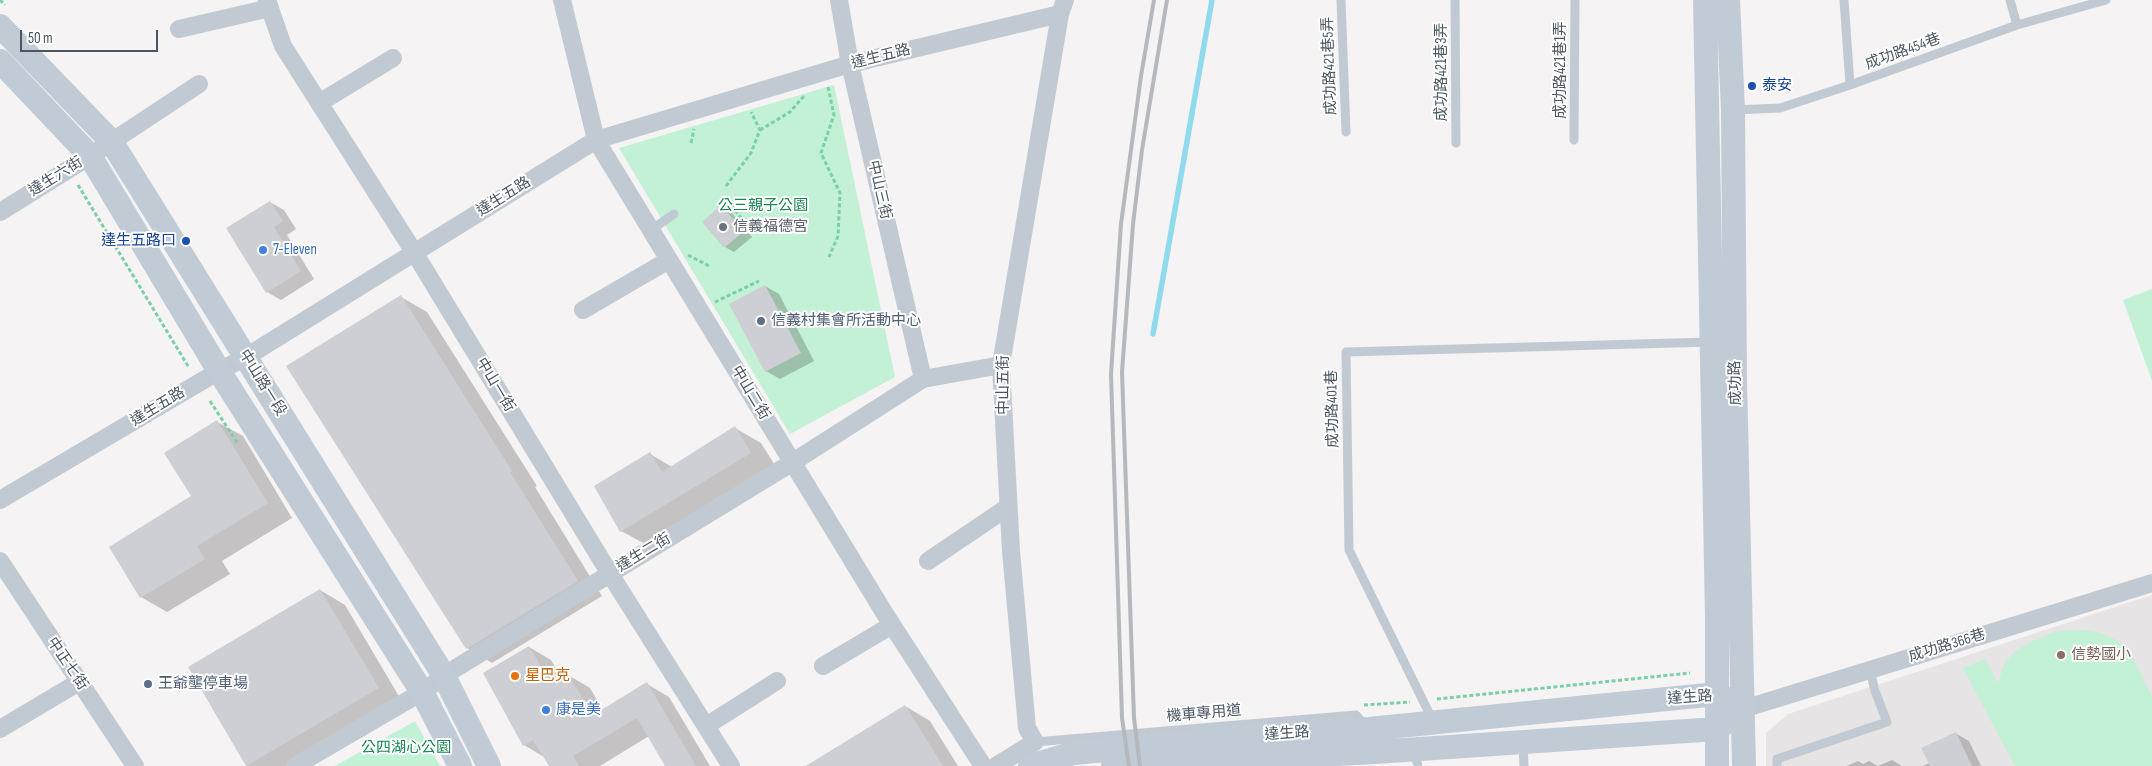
<!DOCTYPE html>
<meta charset="utf-8">
<style>
body{margin:0}
#map{position:relative;width:2152px;height:766px;overflow:hidden;background:#f5f3f3;font-family:"Sofia Sans Condensed",sans-serif}
canvas{display:block}
.scale{position:absolute;left:20px;top:30px;width:138px;height:22px;box-sizing:border-box;border:2px solid #4a5661;border-top:0;padding-left:6px;font-size:15px;line-height:18px;white-space:nowrap;color:#4a5661;-webkit-text-stroke:4px #fff;paint-order:stroke}
</style>
<div id="map">
<canvas width="2152" height="766"></canvas>
<div class="scale">50 m</div>
</div>
<script>
const g = document.querySelector('canvas').getContext('2d');
g.lineJoin = 'round';
function fill(path, color) { g.fillStyle = color; g.fill(path, 'evenodd'); }
function trace(path, color, width, dash) { g.strokeStyle = color; g.lineWidth = width; g.lineCap = dash ? 'butt' : 'round'; g.setLineDash(dash || []); g.stroke(path); }
function label(font, color, halo, rows, align = 'center') {
  g.font = font + ' "Sofia Sans Condensed","Noto Sans TC",sans-serif'; g.lineWidth = 4; g.setLineDash([]); g.textBaseline = 'middle'; g.strokeStyle = halo; g.fillStyle = color; for (const [text, x, y, turn = 0] of rows) {
    g.save(); g.translate(x, y); g.rotate((+turn || 0) * Math.PI / 180); g.textAlign = isNaN(turn) ? turn : align; if (halo) g.strokeText(text, 0, 0); g.fillText(text, 0, 0); g.restore();
  }
}
fill(new Path2D(`
 M2152,595V766H1766V733L1788,714Z`), '#e6e4e5');
fill(new Path2D(`
 M834,85L895,377L790,434L619,148Z
 M2152,289V381L2123,300Z
 M2087,630L2101,633L2116,640L2129,650L2152,697V766H2015L1963,668L1985,659L1998,683L2004,664L2013,653L2030,642L2057,631Z
 M415,721L440,766H335Z`), '#c3f1d5');
fill(new Path2D(`
 M270,202L284,210L296,229L287,235L314,279L281,300L267,292Z
 M722,207L731,212L752,237L734,252L725,247L703,222Z
 M765,286L779,294L814,361L780,379L766,371Z
 M401,297L427,312L537,486L535,487L602,596L492,663L467,648L288,366Z
 M217,422L243,436L292,518L222,561L230,574L167,612L141,597L110,547L192,496Z
 M735,428L761,443L776,467L647,545L621,531L650,454L672,467Z
 M320,590L345,605L403,703L298,766H247L190,668Z
 M529,647L551,660L562,679L568,675L590,688L603,710L647,684L669,697L710,766H663L666,765L649,736L600,766H550L544,757L524,745Z
 M905,706L930,721L958,766H806Z
 M1955,733L1969,741L1981,766H1922L1930,763Z
 M1892,760L1902,766H1847L1858,761L1863,764L1869,761L1878,766Z`), '#0003');
trace(new Path2D(`
 M1153,334L1212,0`), '#90daee', 5.5);
fill(new Path2D(`
 M270,201L283,221L274,227L301,271L266,293L226,228Z
 M721,205L744,231L724,248L702,222Z
 M765,285L801,353L765,372L729,304Z
 M401,295L512,471L510,472L578,581L466,649L286,366Z
 M217,420L268,503L197,546L205,559L140,598L109,547L191,496L164,453Z
 M735,426L751,453L620,532L594,486L650,452L662,472Z
 M320,589L379,688L246,766L188,667Z
 M529,646L551,684L568,674L593,715L647,682L696,766H665L637,718L573,756L579,766H549L533,740L523,746L483,673Z
 M905,705L943,766H806Z
 M1956,732L1972,766H1930L1921,748Z`), '#cdcfd5');
trace(new Path2D(`
 M0,0L5,5
 M828,87L834,115L821,153L840,193L838,236L829,257
 M760,130L790,112L804,96
 M691,143L694,129
 M78,185L188,366
 M726,186L751,153L760,130L751,112
 M727,200L752,232
 M688,255L711,267
 M715,302L759,281
 M210,401L238,444
 M1437,699L1690,673
 M1364,705L1410,702`), '#7ad0a6', 3, [4, 2.5]);
trace(new Path2D(`
 M1341,0L1346,132
 M1455,0L1456,143
 M1844,0L1850,85
 M2010,0L2017,25
 M1734,110L1780,108L1850,85L2017,25L2106,0
 M1574,140L1575,0
 M651,230L674,214
 M1433,721L1349,550L1346,352L1711,342
 M1035,742L1356,715L1367,727
 M1523,743L1524,766
 M1414,750L1418,766
 M1777,766V759L1887,722L1875,691L1870,670`), '#c1cad2', 9);
trace(new Path2D(`
 M267,0L283,46L414,252L610,574L731,766
 M562,0L596,140L885,614L983,766
 M839,0L850,64L923,379
 M179,29L270,8
 M319,103L393,58
 M0,212L90,156L199,84
 M583,310L669,260
 M0,500L219,371L246,357L596,140L850,64L1060,14
 M0,561L135,766
 M928,561L1008,507
 M823,666L892,625
 M1743,709L2152,583
 M706,726L777,681
 M0,729L79,682
 M295,766L422,692L456,668L793,462L923,379L1001,365
 M996,766L1035,742L1027,728L1011,551L1001,365L1060,14L1065,0`), '#c1cad2', 18);
trace(new Path2D(`
 M1705,0L1717,616V766
 M1728,0L1733,110L1735,380L1744,766
 M0,26L111,141L444,676L489,766
 M0,61L90,156L219,371L422,692L460,766
 M1030,766L1074,753L1263,735L1369,729L1717,694L1743,709L1717,729L1375,752L1113,766`), '#c1cbd6', 24);
trace(new Path2D(`
 M1129,766L1122,718L1111,374L1121,224L1141,76L1154,0
 M1140,766L1134,718L1122,372L1133,224L1142,150L1167,0`), '#b5b8bd', 4);
for (const [x, y, r, color] of [
 [1752,86,5,"#1a4fb4"],
 [723,227,5,"#6b7280"],
 [186,241,5,"#1a4fb4"],
 [263,250,5,"#3f7fe0"],
 [761,321,5,"#5c6f8a"],
 [2061,655,5,"#8d6e63"],
 [515,676,5,"#e8710a"],
 [148,684,5,"#5c6f8a"],
 [546,710,5,"#3f7fe0"]
]) { const dot = new Path2D(); dot.arc(x, y, r, 0, 2 * Math.PI); g.fillStyle = color; g.fill(dot); trace(dot, '#fff', 2); }
label('15px', '#4a5661', '#fff', [
 ["成功路454巷",1903,52,-20],
 ["達生五路",881,57,-14],
 ["成功路421巷5弄",1330,66,-92],
 ["成功路421巷1弄",1561,70,-90],
 ["成功路421巷3弄",1442,72,-90],
 ["達生六街",56,177,-32],
 ["中山三街",879,190,77],
 ["達生五路",504,197,-32],
 ["中山路一段",262,383,58],
 ["成功路",1736,383,-91],
 ["中山一街",495,385,59],
 ["中山五街",1004,385,-90],
 ["中山二街",750,393,59],
 ["達生五路",158,407,-31],
 ["成功路401巷",1333,409,-91],
 ["達生二街",644,553,-31],
 ["成功路366巷",1947,646,-17],
 ["中正七街",67,664,56],
 ["達生路",1690,698,-4],
 ["機車專用道",1204,714,-5],
 ["達生路",1287,734,-4]
]);
label('15px', '#164399', '#fff', [
 ["泰安",1762,86],
 ["達生五路口",176,241,"right"]
], 'left');
label('15px', '#17864f', '#fff', [
 ["公三親子公園",763,206],
 ["公四湖心公園",406,748]
]);
label('15px', '#5b616d', '#fff', [
 ["信義福德宮",733,227]
], 'left');
label('15px', '#366cbe', '#fff', [
 ["7-Eleven",273,250],
 ["康是美",556,710]
], 'left');
label('15px', '#4e5e75', '#fff', [
 ["信義村集會所活動中心",771,321],
 ["王爺壟停車場",158,684]
], 'left');
label('15px', '#785e54', '#fff', [
 ["信勢國小",2071,655]
], 'left');
label('15px', '#c56008', '#fff', [
 ["星巴克",525,676]
], 'left');
</script>
